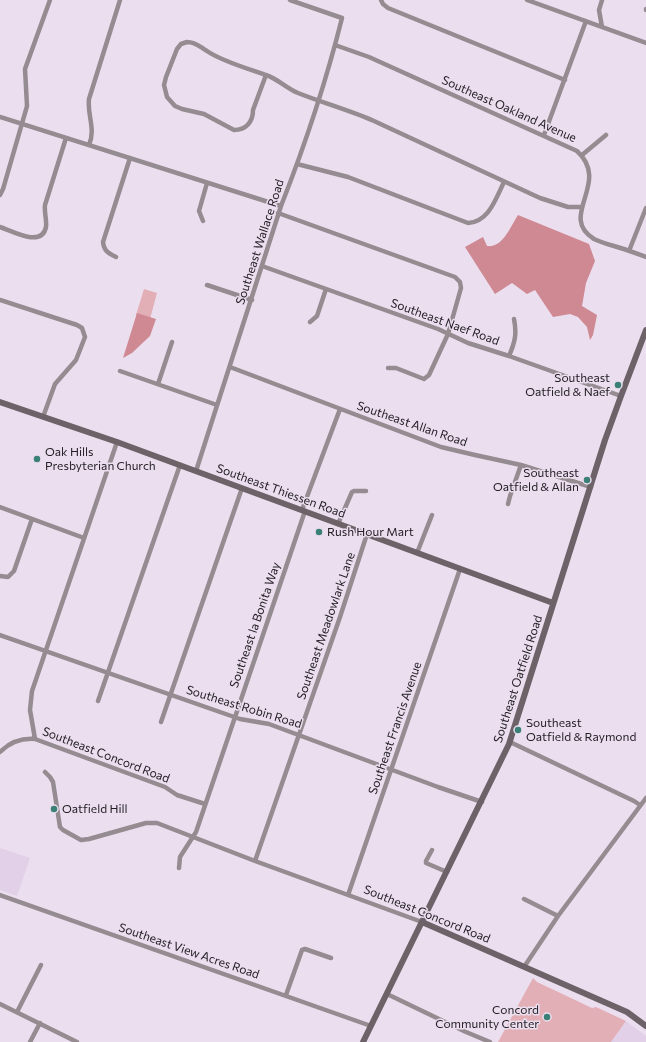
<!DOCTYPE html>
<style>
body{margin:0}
canvas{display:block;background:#ebdeef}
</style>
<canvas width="646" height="1042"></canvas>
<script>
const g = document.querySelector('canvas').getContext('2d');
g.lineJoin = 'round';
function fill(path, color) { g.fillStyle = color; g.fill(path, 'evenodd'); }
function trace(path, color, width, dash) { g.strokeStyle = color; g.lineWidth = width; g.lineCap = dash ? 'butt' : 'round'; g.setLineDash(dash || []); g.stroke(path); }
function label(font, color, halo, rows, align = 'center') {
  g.font = font + ' Commissioner,sans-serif'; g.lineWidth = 3; g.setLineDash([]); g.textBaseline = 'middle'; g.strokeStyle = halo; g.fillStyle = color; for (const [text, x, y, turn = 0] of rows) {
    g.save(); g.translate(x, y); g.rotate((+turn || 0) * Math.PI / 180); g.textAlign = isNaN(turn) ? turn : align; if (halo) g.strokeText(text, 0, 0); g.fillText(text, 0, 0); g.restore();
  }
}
fill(new Path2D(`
 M0,848L30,858L17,896L0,890Z
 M626,1021L646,1036V1042H611Z`), '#e1d0e7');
fill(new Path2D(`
 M144,289L157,293L150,319L136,315Z
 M533,978L537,982L592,1008L596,1007L626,1021L611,1042H498Z`), '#e3afb6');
fill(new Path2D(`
 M518,215L589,244L595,261L586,283L582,306L597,315L593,335L590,340L587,327L578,317L570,314L553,317L535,290L527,294L512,283L495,294L465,247L483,237L487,246C503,248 510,227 518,215Z
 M137,313L156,319L150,336L132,353L123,358Z`), '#ce8993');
trace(new Path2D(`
 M381,0L383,4L388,8L565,80
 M527,0L646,43
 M646,9V10
 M602,27L599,10L602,0
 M187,42C196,42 200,47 207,51C221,61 249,69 266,75L253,110C253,122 246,130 234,130L204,114L182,109L175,106L167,97L164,85L166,77L177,49L181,44Z
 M335,45L369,57L577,151C612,183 557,216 594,239C600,242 607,244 614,246C625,249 635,253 646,257
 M266,75C278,79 286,88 298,93C323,103 349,110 374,121L540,198L568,207H581
 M0,117L281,206
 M544,135L586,21
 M89,145C96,129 87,115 89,99L120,0
 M582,155L606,135
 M297,164L348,177L468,223C489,222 496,198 504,182
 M0,195L3,189L27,106L25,69L50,0
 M278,213L455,277L460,282L461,288L448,334L429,375L424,379L396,368H388
 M203,221L199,211L207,183
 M0,227C12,231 42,248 46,227C47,221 44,212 45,205L66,138
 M629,251L646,208
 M116,257C108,253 104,251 103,242L130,158
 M262,266L438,329L468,343L509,356L621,396
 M207,285L252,300
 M0,300L77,325L82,328L85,337L76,360L55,384L43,417
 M310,322L317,316L326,289
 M509,356C515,342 517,334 514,319
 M230,367L441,447L475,455L521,465L591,487
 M120,371L217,405
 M158,384L172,342
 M196,471L281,206C305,145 326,82 342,18L290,0
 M508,504L510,496L521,465
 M0,507L84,538
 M302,510L340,409
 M338,524L352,492L354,491H366
 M417,553L432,515
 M0,576L8,577L14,571L32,519
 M0,635L240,719L269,724L438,787L482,802
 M98,701L180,465
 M161,722L242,488
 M35,739L30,710L32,691L117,442
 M510,742L634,801L640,805
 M0,752C10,742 21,738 35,739L165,787L177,795L205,804
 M45,772L50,777L53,782L60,827L63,830L81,840L89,839L146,823H157L255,861L422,922
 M432,850L426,861V863L447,872
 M255,861L340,617L367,534
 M179,868L180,857L196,832L305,511
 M0,895L371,1026
 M348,895L460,569
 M524,899L558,916
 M524,967L558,916L646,798
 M387,994L466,1032L490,1042
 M286,995L302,950L305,949L331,958
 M0,1004L77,1042
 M17,1012L41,965
 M30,1042L40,1023`), '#948c90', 4.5);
trace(new Path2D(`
 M0,402L117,442L553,603
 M422,922L627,1012L646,1026
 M363,1042L509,744L605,440L621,396L646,330`), '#6e6269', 6);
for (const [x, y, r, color] of [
 [618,385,4,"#3a8077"],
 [37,459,4,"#3a8077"],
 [587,480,4,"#3a8077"],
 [319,532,4,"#3a8077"],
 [518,730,4,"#3a8077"],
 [54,809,4,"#3a8077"],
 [547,1017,4,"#3a8077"]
]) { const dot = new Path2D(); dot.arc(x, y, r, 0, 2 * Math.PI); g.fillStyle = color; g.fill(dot); trace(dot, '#ebdeef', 1.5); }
label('12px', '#242026', '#ebdeef', [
 ["Southeast Oakland Avenue",509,109,24],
 ["Southeast Wallace Road",260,242,-72],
 ["Southeast Naef Road",445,322,20],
 ["Southeast Allan Road",412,424,19],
 ["Southeast Thiessen Road",281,491,20],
 ["Southeast la Bonita Way",255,625,-71],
 ["Southeast Meadowlark Lane",326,626,-71],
 ["Southeast Oatfield Road",518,679,-72],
 ["Southeast Robin Road",244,707,17],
 ["Southeast Francis Avenue",395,728,-71],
 ["Southeast Concord Road",106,755,21],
 ["Southeast Concord Road",427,914,22],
 ["Southeast View Acres Road",189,951,19]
]);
label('12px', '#242026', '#ebdeef', [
 ["Southeast",610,378,"right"],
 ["Oatfield & Naef",610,392,"right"],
 ["Oak Hills",45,452],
 ["Presbyterian Church",45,466],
 ["Southeast",579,473,"right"],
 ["Oatfield & Allan",579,487,"right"],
 ["Rush Hour Mart",327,532],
 ["Southeast",526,723],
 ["Oatfield & Raymond",526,737],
 ["Oatfield Hill",62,809],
 ["Concord",539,1010,"right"],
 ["Community Center",539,1024,"right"]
], 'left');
</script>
